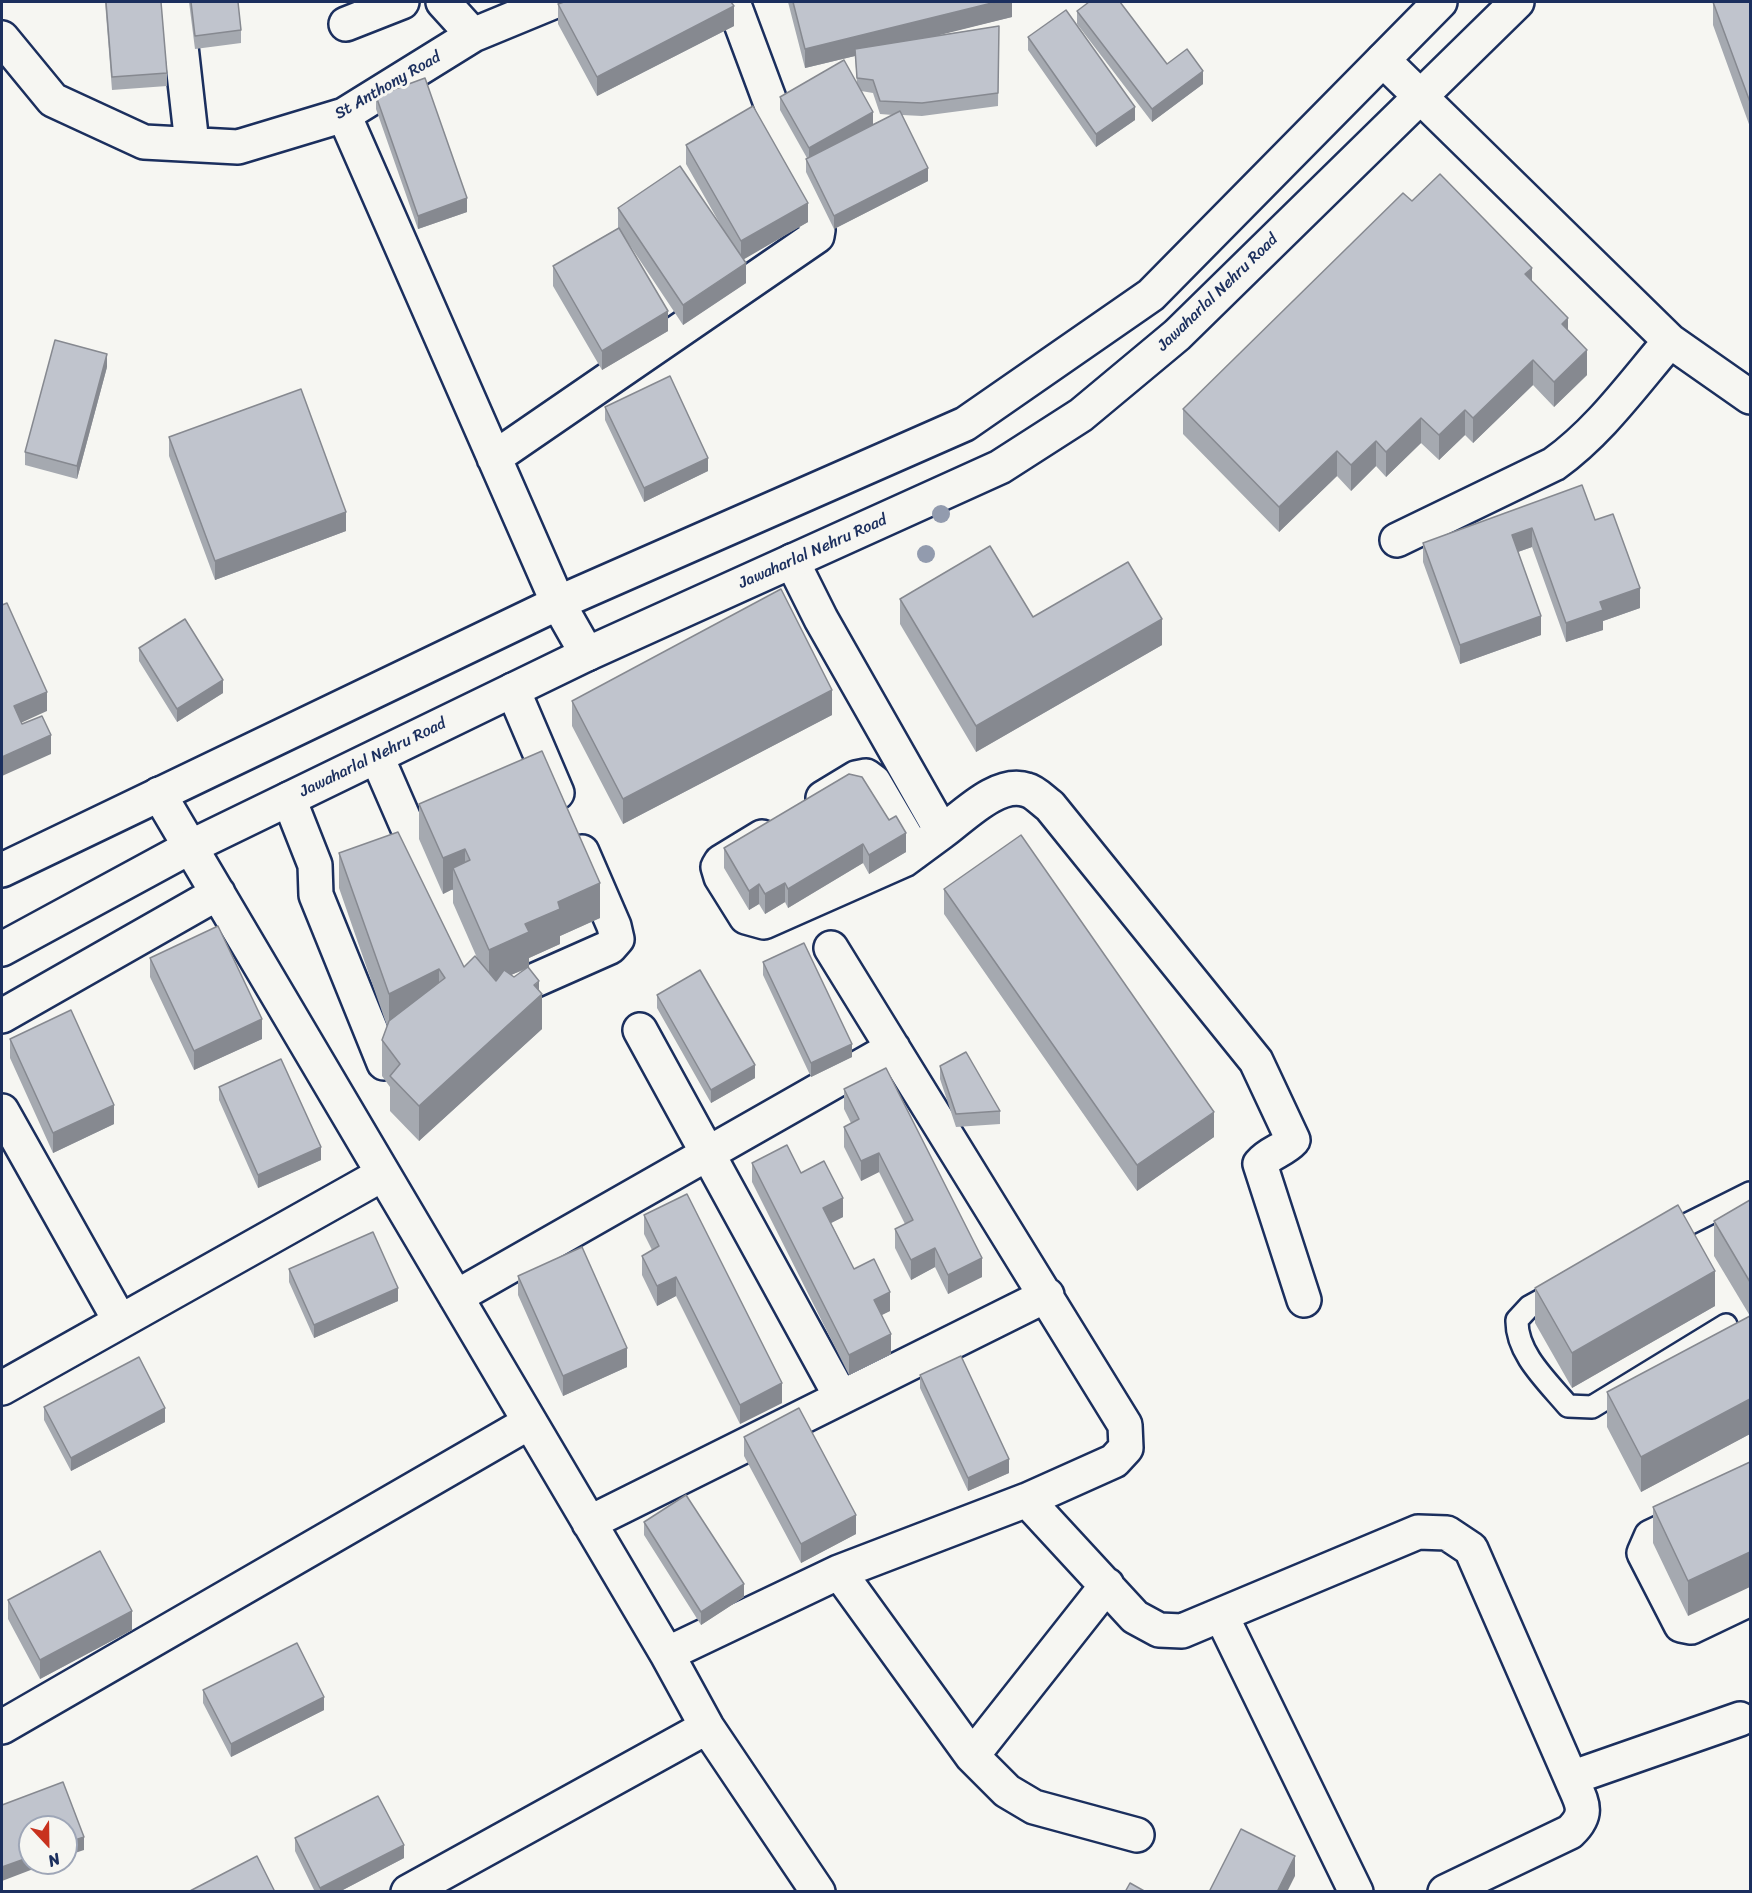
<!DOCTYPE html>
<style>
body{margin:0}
#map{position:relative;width:1752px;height:1893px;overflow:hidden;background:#f6f6f2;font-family:Sriracha,sans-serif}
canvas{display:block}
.frame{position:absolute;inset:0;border:3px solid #1b2f5e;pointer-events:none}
.north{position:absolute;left:18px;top:1815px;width:60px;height:60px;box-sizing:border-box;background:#f6f6f2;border:2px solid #9ea6b7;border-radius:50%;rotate:158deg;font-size:16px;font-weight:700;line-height:24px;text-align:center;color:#1b2f5e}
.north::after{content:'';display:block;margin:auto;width:21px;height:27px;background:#c8321e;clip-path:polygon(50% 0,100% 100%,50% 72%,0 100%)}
</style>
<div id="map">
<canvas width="1752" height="1893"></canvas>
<div class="frame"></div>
<div class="north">N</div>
</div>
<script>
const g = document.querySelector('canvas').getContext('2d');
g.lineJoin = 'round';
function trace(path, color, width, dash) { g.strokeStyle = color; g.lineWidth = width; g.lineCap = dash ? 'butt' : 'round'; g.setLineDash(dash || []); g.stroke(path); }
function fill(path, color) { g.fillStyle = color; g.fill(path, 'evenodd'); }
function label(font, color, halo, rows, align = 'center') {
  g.font = font + ' Sriracha,sans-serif'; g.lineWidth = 6; g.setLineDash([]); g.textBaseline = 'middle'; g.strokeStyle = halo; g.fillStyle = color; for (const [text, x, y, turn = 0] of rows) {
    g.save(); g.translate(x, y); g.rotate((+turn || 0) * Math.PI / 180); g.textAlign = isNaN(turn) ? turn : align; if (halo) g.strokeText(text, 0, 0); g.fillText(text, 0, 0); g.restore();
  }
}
const service = new Path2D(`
 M1662,1237L1750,1193
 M1560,1290L1529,1307L1517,1320C1516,1353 1547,1381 1568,1406L1592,1407L1726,1325`);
const minor = new Path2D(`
 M176,2L192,144
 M443,2L473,35
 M346,24L402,2
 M2,38L53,100L144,142L238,147L344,115L473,35L553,2
 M1383,60L1670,341L1750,397
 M344,115L558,603L587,654
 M494,458L817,236L818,230L733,2
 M1397,540L1554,464C1600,431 1633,384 1670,341
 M792,561L821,619L942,832C964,816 998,780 1027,790C1035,792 1043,801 1050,806L1256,1061L1293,1140C1283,1151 1270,1152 1260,1164L1304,1300
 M513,690L557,793
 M377,757L477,987L489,997H497L610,947L617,939L614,926L582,852
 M159,794L667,1654L707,1727L818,1892
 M823,798L856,778L866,776L874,782L915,852
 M289,799L315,865L316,895L384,1063
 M762,837L721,862L718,867L721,877L746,917L764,922L904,860L942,832
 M831,948L1125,1425L1126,1448L1114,1461L1027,1500
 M2,1016L218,893
 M640,1030L841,1397
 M2,1111L120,1321
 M456,1297L893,1048
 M2,1388L383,1174
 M1750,1490L1651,1537L1644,1553L1681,1625L1691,1627L1750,1599
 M589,1523L1047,1295
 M839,1572L972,1756L1007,1791L1034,1807L1137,1835
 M1221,1615L1356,1892
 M667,1654L839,1572L1027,1500L1135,1617L1159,1630L1182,1631L1418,1532L1447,1533L1471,1549L1571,1778L1740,1719
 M2,1727L530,1422
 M972,1756L1107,1585
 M408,1892L707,1727
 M1445,1892L1570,1832C1591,1812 1581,1802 1571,1778`);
const secondary = new Path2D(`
 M2,870L558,603L965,424L1151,295L1440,2
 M2,949L190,847L587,654L1000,467L1081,415L1177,335L1517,2`);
trace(service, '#1b2f5e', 26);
trace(minor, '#1b2f5e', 38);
trace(secondary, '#1b2f5e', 38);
trace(service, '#f6f6f2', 21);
trace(minor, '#f6f6f2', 33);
trace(secondary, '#f6f6f2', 33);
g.fillStyle = '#929bae';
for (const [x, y] of [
 [941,514],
 [926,554]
]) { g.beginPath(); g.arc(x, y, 9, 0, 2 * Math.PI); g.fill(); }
fill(new Path2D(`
 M14,2H32L14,3Z
 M105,2H161L167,73V86L112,90Z
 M189,2H238L241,30V43L195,49Z
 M788,2H1012V17L933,36L999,26L998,106L922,116L902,115L928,181L834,229L806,172V159L807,158L780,110V97L857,83L855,56L805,68ZM861,91L873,93L880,114L893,115L873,124Z
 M1713,2H1750V127L1713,25Z
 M558,4L734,26L597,96L558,24Z
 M1077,11L1167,64L1203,84L1152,122L1077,24Z
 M1028,37L1135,120L1096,147L1028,50Z
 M376,96L467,212L418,229L376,109Z
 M686,145L808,222L743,259L746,283L683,325L625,238L668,331L602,370L553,286V266L618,228V208L724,231L686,164Z
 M1532,281L1568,331L1587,375L1554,407L1533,385L1473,443L1465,435L1439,460L1421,443L1386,477L1376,466L1351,491L1337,476L1279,532L1183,434V409Z
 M107,367L77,479L25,465V452Z
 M605,407L708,471L644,502L605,420Z
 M169,437L346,531L215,580L169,456Z
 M1595,520L1640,608L1603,621V630L1566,642L1532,547L1518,552L1541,635L1460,664L1423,562V543Z
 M900,599L1033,617L1162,645L976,752L900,624Z
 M139,648L223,693L177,722L139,661Z
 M572,701L832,715L623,824L572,726Z
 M849,774L906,852L869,874L863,863L788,908L785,902L765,914L759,904L749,910L724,868V848Z
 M419,804L600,918L560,936V944L529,958V968L539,990L542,1029L419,1141L390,1111V1087L382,1076V1040L387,1026L339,888V853L464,967L478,960L453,903V889L443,894L419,839ZM524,970L514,977L511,975L513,974Z
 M944,889L1214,1137L1137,1191L944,914Z
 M150,958L262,1039L194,1070L150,977Z
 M763,962L852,1057L811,1077L763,975Z
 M657,995L755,1078L711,1103L657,1008Z
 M10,1039L114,1124L53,1153L10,1058Z
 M940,1066L1000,1111V1124L956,1127L940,1079Z
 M219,1087L321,1160L258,1188L219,1100Z
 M844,1089L982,1277L948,1294L935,1267L911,1280L895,1248V1229L905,1224L879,1172L861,1181L844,1147V1127L851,1123L844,1109Z
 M752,1163L801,1173L843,1217L831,1223L854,1269L890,1311L881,1315L891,1354L849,1375L752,1182Z
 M1750,1200V1434L1641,1492L1607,1427V1392L1750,1316L1714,1256V1221Z
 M644,1215L782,1403L740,1424L676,1296L657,1306L642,1275V1256L652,1250L644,1234Z
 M289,1269L398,1301L314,1338L289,1282Z
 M518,1276L627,1367L563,1396L518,1295Z
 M1535,1288L1715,1306L1572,1388L1535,1323Z
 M920,1375L1009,1473L968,1491L920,1388Z
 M44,1407L165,1422L71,1471L44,1420Z
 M744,1437L856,1534L801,1563L744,1456Z
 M1750,1462L1688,1616L1653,1543V1507Z
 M644,1522L744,1597L701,1625L644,1535Z
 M8,1600L132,1630L40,1679L8,1619Z
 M203,1690L324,1710L231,1757L203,1703Z
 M295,1838L404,1858L339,1892H315L295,1851Z`), '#a5a9b0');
fill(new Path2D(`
 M996,2H1012V17L856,56L855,49V56L805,68V49Z
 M734,6V26L597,96V77Z
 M1203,71V84L1152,122V109Z
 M1135,107V120L1096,147V134Z
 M873,112V125L809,161V148Z
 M928,168V181L834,229V216Z
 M467,198V212L418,229V216Z
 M808,203V222L741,261V241Z
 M746,263V283L683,325V305Z
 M1532,268V293L1525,274Z
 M668,311V331L602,370V351Z
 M1568,318V343L1562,324Z
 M1587,350V375L1554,407V382Z
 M107,354V367L77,479V466Z
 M1533,360V385L1473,443V418Z
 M1465,410V435L1439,460V435Z
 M1421,418V443L1386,477V452Z
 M1376,441V466L1351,491V465Z
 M1337,451V476L1279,532V507Z
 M708,458V471L644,502V488Z
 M346,512V531L215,580V561Z
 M1532,528V547L1512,554V535Z
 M1640,588V608L1603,621V630L1566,642V623L1600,602Z
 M1541,616V635L1460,664V645Z
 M1162,619V645L976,752V726Z
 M223,680V693L177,722V709Z
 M832,690V715L623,824V799Z
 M47,692V711L14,726V706Z
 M51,735V754L2,776V757Z
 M906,833V852L869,874V855Z
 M863,844V863L788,908V889Z
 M465,849V885L453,868V889L443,894V858Z
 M600,883V918L560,936V944L529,958V967L489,985V950L558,902Z
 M785,883V902L765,914V894Z
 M759,884V904L749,910V891Z
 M439,969V1004L389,1029V994Z
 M539,981V996L542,994V1029L419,1141V1106Z
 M262,1019V1039L194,1070V1051Z
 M852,1044V1057L811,1077V1063Z
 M755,1065V1078L711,1103V1090Z
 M114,1105V1124L53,1153V1133Z
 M1214,1112V1137L1137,1191V1165Z
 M321,1147V1160L258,1188V1175Z
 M879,1153V1172L861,1181V1161Z
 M843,1198V1217L823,1227V1208Z
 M935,1248V1267L911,1280V1260Z
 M982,1258V1277L948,1294V1275Z
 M1715,1271V1306L1572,1388V1353Z
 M676,1277V1296L657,1306V1286Z
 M398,1288V1301L314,1338V1325Z
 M890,1292V1311L874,1319V1300Z
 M891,1334V1354L849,1375V1355Z
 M627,1348V1367L563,1396V1376Z
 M782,1383V1403L740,1424V1405Z
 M1750,1399V1434L1641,1492V1457Z
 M165,1408V1422L71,1471V1458Z
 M1009,1459V1473L968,1491V1478Z
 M856,1515V1534L801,1563V1544Z
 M1750,1552V1587L1688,1616V1581Z
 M744,1584V1597L701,1625V1612Z
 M132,1611V1630L40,1679V1660Z
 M324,1697V1710L231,1757V1744Z
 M84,1837V1850L66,1856V1843Z
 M404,1845V1858L339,1892H320V1888Z
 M1295,1856V1876L1287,1892H1277Z
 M30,1857V1863H49L2,1881V1867Z`), '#868990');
const building = new Path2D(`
 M106,2H161L167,73L112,77Z
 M191,2H238L241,30L195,36Z
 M564,2H731L734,6L597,77L558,4Z
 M793,2H996L805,49Z
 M1089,2H1120L1167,64L1187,49L1203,71L1152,109L1077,11Z
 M1713,2H1750V102Z
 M1066,10L1135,107L1096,134L1028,37Z
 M999,26L998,93L922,103L880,101L873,80L857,78L855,49Z
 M844,60L873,112L809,148L780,97Z
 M425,78L467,198L418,216L376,96Z
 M753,106L808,203L741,241L686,145Z
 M900,111L928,168L834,216L806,159Z
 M680,166L746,263L683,305L618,208Z
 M1440,174L1532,268L1525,274L1568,318L1562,324L1587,350L1554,382L1533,360L1473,418L1465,410L1439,435L1421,418L1386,452L1376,441L1351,465L1337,451L1279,507L1183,409L1403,193L1412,201Z
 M619,228L668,311L602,351L553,266Z
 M55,340L107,354L77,466L25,452Z
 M670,376L708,458L644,488L605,407Z
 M301,389L346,512L215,561L169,437Z
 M1582,485L1595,520L1613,514L1640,588L1600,602L1603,610L1566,623L1532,528L1512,535L1541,616L1460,645L1423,543Z
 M990,546L1033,617L1128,562L1162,619L976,726L900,599Z
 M781,589L832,690L623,799L572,701Z
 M7,603L47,692L14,706L22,724L42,716L51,735L2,757V605Z
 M185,619L223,680L177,709L139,648Z
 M542,751L600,883L558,902L560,909L525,924L529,932L489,950L453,868L470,860L465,849L443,858L419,804Z
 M849,774L862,777L889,820L896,816L906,833L869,855L863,844L788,889L785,883L765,894L759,884L749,891L724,848Z
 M398,832L464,967L475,956L496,981L504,970L514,977L528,967L539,981L534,985L542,994L419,1106L390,1076L400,1064L382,1040L389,1021L445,978L439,969L389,994L339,853Z
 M1021,835L1214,1112L1137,1165L944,889Z
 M218,926L262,1019L194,1051L150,958Z
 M804,943L852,1044L811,1063L763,962Z
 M700,970L755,1065L711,1090L657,995Z
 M71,1010L114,1105L53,1133L10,1039Z
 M966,1052L1000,1111L956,1114L940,1066Z
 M281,1059L321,1147L258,1175L219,1087Z
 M886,1068L982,1258L948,1275L935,1248L911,1260L895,1229L913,1220L879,1153L861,1161L844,1127L859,1119L844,1089Z
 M787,1145L801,1173L824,1161L843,1198L823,1208L854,1269L874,1259L890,1292L874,1300L891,1334L849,1355L752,1163Z
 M687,1194L782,1383L740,1405L676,1277L657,1286L642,1256L659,1246L644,1215Z
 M1750,1200V1282L1714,1221Z
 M1678,1205L1715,1271L1572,1353L1535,1288Z
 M373,1232L398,1288L314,1325L289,1269Z
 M582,1247L627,1348L563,1376L518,1276Z
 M1750,1316V1399L1641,1457L1607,1392Z
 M961,1356L1009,1459L968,1478L920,1375Z
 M139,1357L165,1408L71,1458L44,1407Z
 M799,1408L856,1515L801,1544L744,1437Z
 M1750,1462V1552L1688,1581L1653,1507Z
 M686,1495L744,1584L701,1612L644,1522Z
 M100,1551L132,1611L40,1660L8,1600Z
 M297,1643L324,1697L231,1744L203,1690Z
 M63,1782L84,1837L66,1843V1827H30V1857L2,1867V1805Z
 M378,1796L404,1845L320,1888L295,1838Z
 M1241,1829L1295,1856L1277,1892H1209Z
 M257,1856L275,1892H188Z
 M1130,1883L1146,1892H1125Z`);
fill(building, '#c0c4cd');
trace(building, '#868990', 1.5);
label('16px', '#1b2f5e', '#f6f6f2', [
 ["St Anthony Road",388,86,-30],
 ["Jawaharlal Nehru Road",1218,293,-44],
 ["Jawaharlal Nehru Road",813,552,-24],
 ["Jawaharlal Nehru Road",373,758,-26]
]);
</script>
